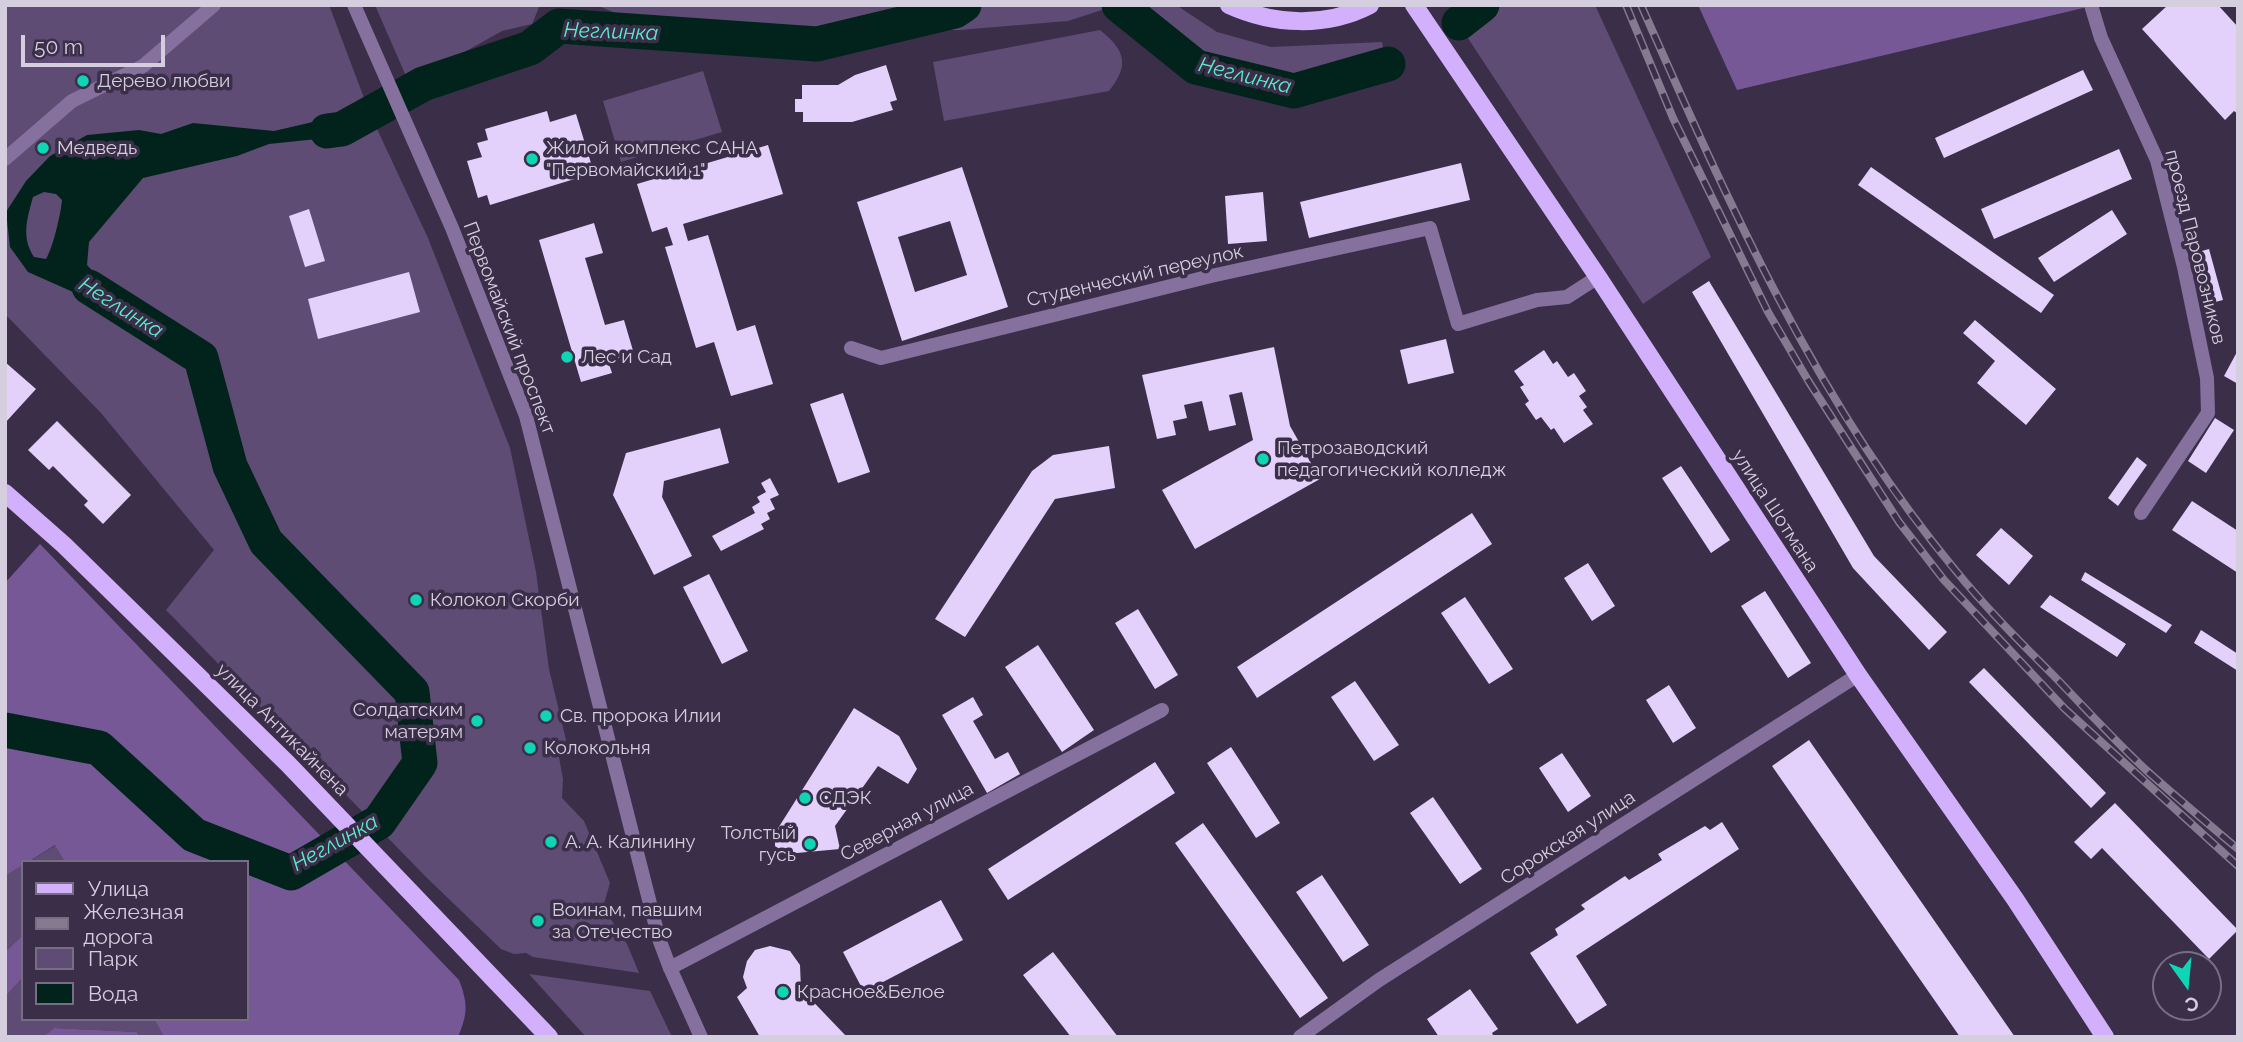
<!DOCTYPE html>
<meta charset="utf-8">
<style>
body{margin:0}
#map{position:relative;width:2243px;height:1042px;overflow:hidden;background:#3a2e48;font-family:Raleway,sans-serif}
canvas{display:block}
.frame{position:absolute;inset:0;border:7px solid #d5cede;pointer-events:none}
.legend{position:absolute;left:21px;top:860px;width:228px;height:161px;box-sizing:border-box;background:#3a2e48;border:2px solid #786e84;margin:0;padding:9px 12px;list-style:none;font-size:21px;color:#d5cede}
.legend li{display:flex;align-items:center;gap:14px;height:35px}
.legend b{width:35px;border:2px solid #786e84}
.north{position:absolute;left:2152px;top:951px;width:70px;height:70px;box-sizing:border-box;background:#3a2e48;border:2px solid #786e84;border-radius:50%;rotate:165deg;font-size:19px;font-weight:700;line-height:28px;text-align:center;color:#d5cede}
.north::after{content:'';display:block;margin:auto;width:24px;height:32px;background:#0fd5b4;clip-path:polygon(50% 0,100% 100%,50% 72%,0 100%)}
.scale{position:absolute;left:21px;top:35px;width:144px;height:32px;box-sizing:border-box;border:4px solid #d5cede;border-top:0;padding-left:9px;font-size:21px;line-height:24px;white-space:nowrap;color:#d5cede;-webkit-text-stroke:5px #3a2e48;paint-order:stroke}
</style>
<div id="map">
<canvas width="2243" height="1042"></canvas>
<div class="frame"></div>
<ul class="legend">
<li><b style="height:9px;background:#d3b0fb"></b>Улица</li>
<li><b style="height:9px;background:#857b90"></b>Железная дорога</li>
<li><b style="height:19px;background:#5f4c74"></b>Парк</li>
<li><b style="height:19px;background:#02231c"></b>Вода</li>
</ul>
<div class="north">С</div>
<div class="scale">50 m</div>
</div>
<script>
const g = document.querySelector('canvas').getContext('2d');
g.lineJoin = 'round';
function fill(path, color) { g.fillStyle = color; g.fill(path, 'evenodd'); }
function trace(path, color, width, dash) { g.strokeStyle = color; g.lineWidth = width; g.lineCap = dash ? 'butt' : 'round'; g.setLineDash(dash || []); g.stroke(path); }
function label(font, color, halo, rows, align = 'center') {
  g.font = font + ' Raleway,sans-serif'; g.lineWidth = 7; g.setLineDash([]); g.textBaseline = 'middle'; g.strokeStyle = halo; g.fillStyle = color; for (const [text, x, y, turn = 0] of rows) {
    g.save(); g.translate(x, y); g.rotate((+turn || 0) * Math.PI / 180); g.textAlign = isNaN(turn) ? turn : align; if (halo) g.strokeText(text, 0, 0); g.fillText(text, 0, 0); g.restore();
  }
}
fill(new Path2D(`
 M5,5H329L370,114L428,238L510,448L536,572L549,669L566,740L559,757L563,779L562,798L584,821L610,883L603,907L627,944L639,973L533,957L526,953L514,954L501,949L426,877L166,610L214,550L101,413L5,314Z
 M375,5H540L532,24L502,31L409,83Z
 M596,5H1176L1217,32L1271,47L1382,42L1385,59L1298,84L1228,68L1105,9L1068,21L959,30H901L855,42L810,48L750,49L731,26H647Z
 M1451,5H1595L1711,257L1643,304L1452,14Z
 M1100,30C1125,50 1130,65 1109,91L944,121L933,62Z
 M703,71L722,132L621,162L603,101Z
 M56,845L65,862H28Z
 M23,865V935L5,952V876Z
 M529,974L650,991L672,1037H586Z
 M23,977V1019H154L164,1037H139L137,1032L54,1028L43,1037H5V997Z`), '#5f4c74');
fill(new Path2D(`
 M1698,5H2096L1737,90Z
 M40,544L459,980C468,1004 468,1013 458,1037H164L154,1019H247V862H65L55,845L28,862H23V865L5,876V583Z
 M23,935V977L5,997V952Z
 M54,1028L137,1032L139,1037H43Z`), '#775897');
fill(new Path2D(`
 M366,101L374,122L346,136L269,144L237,156L143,178L89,242L87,265L130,312H118L28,272L10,247L6,212L26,181L50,156L87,135L139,130L161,134L193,123L274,131L343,115ZM44,192L56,194L62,200C61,213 53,248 46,259L34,257C21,237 27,219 33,197Z`), '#02231c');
trace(new Path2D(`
 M1119,5L1196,67L1294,91L1388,64
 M1459,23L1482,5
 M327,131L342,129L423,84L530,48L559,26L817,44L955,11L964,5
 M5,730L99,748L194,835L291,873L379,822L420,763L412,692L266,542L230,466L201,358L89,287`), '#02231c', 35);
fill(new Path2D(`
 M2168,5H2218L2238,27V114L2234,111L2225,120L2142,29Z
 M886,65L897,100L890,102L893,110L852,122H803V112H795V99H802V85H838L855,75Z
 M2083,70L2093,90L1944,158L1935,138Z
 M547,111L550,122L576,114L594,173L490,205L487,195L478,198L467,161L482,157L477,143L488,140L485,129Z
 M768,145L783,194L683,224L688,241L708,235L737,331L755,325L773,384L731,396L714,342L696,348L665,247L673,245L667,227L652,232L637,184Z
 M2119,149L2132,179L1994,239L1981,209Z
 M1461,163L1470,200L1309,238L1300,202Z
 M962,167L1008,307L902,341L857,202ZM950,221L967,275L915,292L898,237Z
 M1871,167L2054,295L2041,313L1858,185Z
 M1263,192L1267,241L1228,244L1225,196Z
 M309,209L325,261L305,267L289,216Z
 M2112,210L2127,234L2054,282L2038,258Z
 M594,223L603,253L585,258L605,325L624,320L634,354L608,361L612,373L581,382L539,240Z
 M2209,249L2223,300L2204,305L2191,254Z
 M409,272L420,312L318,339L308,299Z
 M1709,281L1874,556L1947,632L1929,650L1853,568L1692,292Z
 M1975,320L2056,389L2026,425L1977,383L1995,361L1963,333Z
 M1446,339L1454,373L1408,384L1400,350Z
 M1274,347L1290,426L1320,479L1195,549L1162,490L1253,440L1242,392L1229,395L1236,425L1209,431L1202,401L1184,405L1187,418L1173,421L1176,435L1157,439L1142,375Z
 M1544,350L1553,364L1557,361L1568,377L1574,373L1586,391L1579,396L1587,407L1583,410L1593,424L1564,443L1554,428L1551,430L1541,417L1536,420L1525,404L1529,401L1520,387L1524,385L1514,371Z
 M2238,350V384L2224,376Z
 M5,362L36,389L5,423Z
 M843,393L870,472L838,483L810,404Z
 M2215,418L2234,430L2206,473L2188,461Z
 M57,421L131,495L103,524L84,505L88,501L53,466L49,470L28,450Z
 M720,428L729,463L664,481L662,497L692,556L654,575L613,495L626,453Z
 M1109,446L1115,488L1055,499L965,637L935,619L1032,471L1053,455Z
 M2137,457L2147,465L2118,506L2108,498Z
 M1681,466L1730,540L1711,553L1662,478Z
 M770,478L779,495L770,499L775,509L767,513L770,519L761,524L764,529L721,551L712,536L755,513L752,507L760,502L757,497L766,492L761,483Z
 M2192,501L2238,531V573L2172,530Z
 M1472,513L1492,544L1257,698L1237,667Z
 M2001,528L2033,556L2009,585L1976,555Z
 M1588,563L1615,606L1592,621L1564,578Z
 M2085,572L2172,625L2166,633L2081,580Z
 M709,574L748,651L722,664L683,587Z
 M1765,591L1811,663L1788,678L1741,606Z
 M2050,595L2126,644L2117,657L2040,607Z
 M1465,597L1513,669L1489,684L1441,613Z
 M1138,609L1178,675L1155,689L1115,623Z
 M2201,630L2238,654V671L2194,643Z
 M1038,645L1094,730L1062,752L1005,667Z
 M1984,668L2106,793L2091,808L1969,682Z
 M1355,681L1399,745L1374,761L1331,697Z
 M1669,685L1696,728L1673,743L1646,700Z
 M973,697L983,715L973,721L995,759L1008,752L1020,774L987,793L942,715Z
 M854,708L899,736L917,769L908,784L878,766L835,826L840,849L786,854L775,846V833Z
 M1809,740L2015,1037H1960L1772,766Z
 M1231,747L1280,823L1256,838L1207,763Z
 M1562,753L1591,796L1568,812L1539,768Z
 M1155,762L1175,793L1008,900L988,869Z
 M1433,797L1482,869L1460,884L1410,813Z
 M2115,803L2238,930L2209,959L2102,848L2091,859L2074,842Z
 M1722,822L1739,849L1576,956L1607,1005L1577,1024L1530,953L1558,935L1555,929L1585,909L1581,905L1625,876L1629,880L1662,860L1658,854L1705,826L1710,830Z
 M1203,823L1328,998L1300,1018L1175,843Z
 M1322,875L1369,945L1343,962L1296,892Z
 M941,900L963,940L864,992L843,952Z
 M770,946L790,951L800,965L801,989L847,1037H760L737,997L747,988L743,977L747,961L755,950Z
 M1053,952L1118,1037H1071L1023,975Z
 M1470,989L1498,1029L1492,1033L1494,1037H1439L1427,1019Z`), '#e3d0fb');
trace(new Path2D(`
 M5,159L72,101L143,66L214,5`), '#86719e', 14);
trace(new Path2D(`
 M2091,5L2101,38L2157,160L2184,267L2207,378L2208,413L2141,513
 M851,348L881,358L1211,276L1430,228L1458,324L1537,300L1567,297L1598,277
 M670,968L1162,710
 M1300,1037L1379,980L1858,675`), '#86719e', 14);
trace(new Path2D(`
 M354,5L452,228L526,416L659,939L670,968L701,1037`), '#86719e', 14);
trace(new Path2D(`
 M1229,5C1273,25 1326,28 1370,5
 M1414,5L1598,277L1858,675L2015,899L2105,1037
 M5,493L64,545L288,764L549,1037`), '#d3b0fb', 18);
const rail = new Path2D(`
 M1626,5L1673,118L1768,312L1809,382L1899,522L1944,580L2065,709L2238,866
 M1641,5C1728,202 1817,404 1956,571C1986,608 2020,642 2053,675C2084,707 2114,740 2146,770C2176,797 2207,823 2238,849`);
trace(rail, '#857b90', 8);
trace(rail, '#3a2e48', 5, [16]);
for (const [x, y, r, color] of [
 [83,81,7,"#0fd5b4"],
 [43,148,7,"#0fd5b4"],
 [532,159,7,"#0fd5b4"],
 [567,357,7,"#0fd5b4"],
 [1263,459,7,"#0fd5b4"],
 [416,600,7,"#0fd5b4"],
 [546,716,7,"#0fd5b4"],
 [477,721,7,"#0fd5b4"],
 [530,748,7,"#0fd5b4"],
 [805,798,7,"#0fd5b4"],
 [551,842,7,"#0fd5b4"],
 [810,844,7,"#0fd5b4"],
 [538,921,7,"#0fd5b4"],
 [783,992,7,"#0fd5b4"]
]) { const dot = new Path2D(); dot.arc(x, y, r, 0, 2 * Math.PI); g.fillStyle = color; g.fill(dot); trace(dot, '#3a2e48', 2.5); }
label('19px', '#d5cede', '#3a2e48', [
 ["Дерево любви",97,81],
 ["Медведь",57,148],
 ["Жилой комплекс САНА",546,148],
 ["\"Первомайский 1\"",546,170],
 ["Лес и Сад",581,357],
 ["Петрозаводский",1277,448],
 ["педагогический колледж",1277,470],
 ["Колокол Скорби",430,600],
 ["Солдатским",463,710,"right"],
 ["матерям",463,732,"right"],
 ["Св. пророка Илии",560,716],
 ["Колокольня",544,748],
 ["СДЭК",819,798],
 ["Толстый",796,833,"right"],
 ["гусь",796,855,"right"],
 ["А. А. Калинину",565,842],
 ["Воинам, павшим",552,910],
 ["за Отечество",552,932],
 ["Красное&Белое",797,992]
], 'left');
label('19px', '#d5cede', '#3a2e48', [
 ["проезд Паровозников",2195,247,76],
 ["Студенческий переулок",1135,276,-13],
 ["Первомайский проспект",509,328,69],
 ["улица Шотмана",1775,511,57],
 ["улица Антикайнена",282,730,45],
 ["Северная улица",907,822,-28],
 ["Сорокская улица",1568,838,-33]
]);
label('italic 21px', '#5aeccd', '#3a2e48', [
 ["Неглинка",611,32,2],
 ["Неглинка",1245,76,14],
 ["Неглинка",121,308,32],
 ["Неглинка",335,843,-29]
]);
</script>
